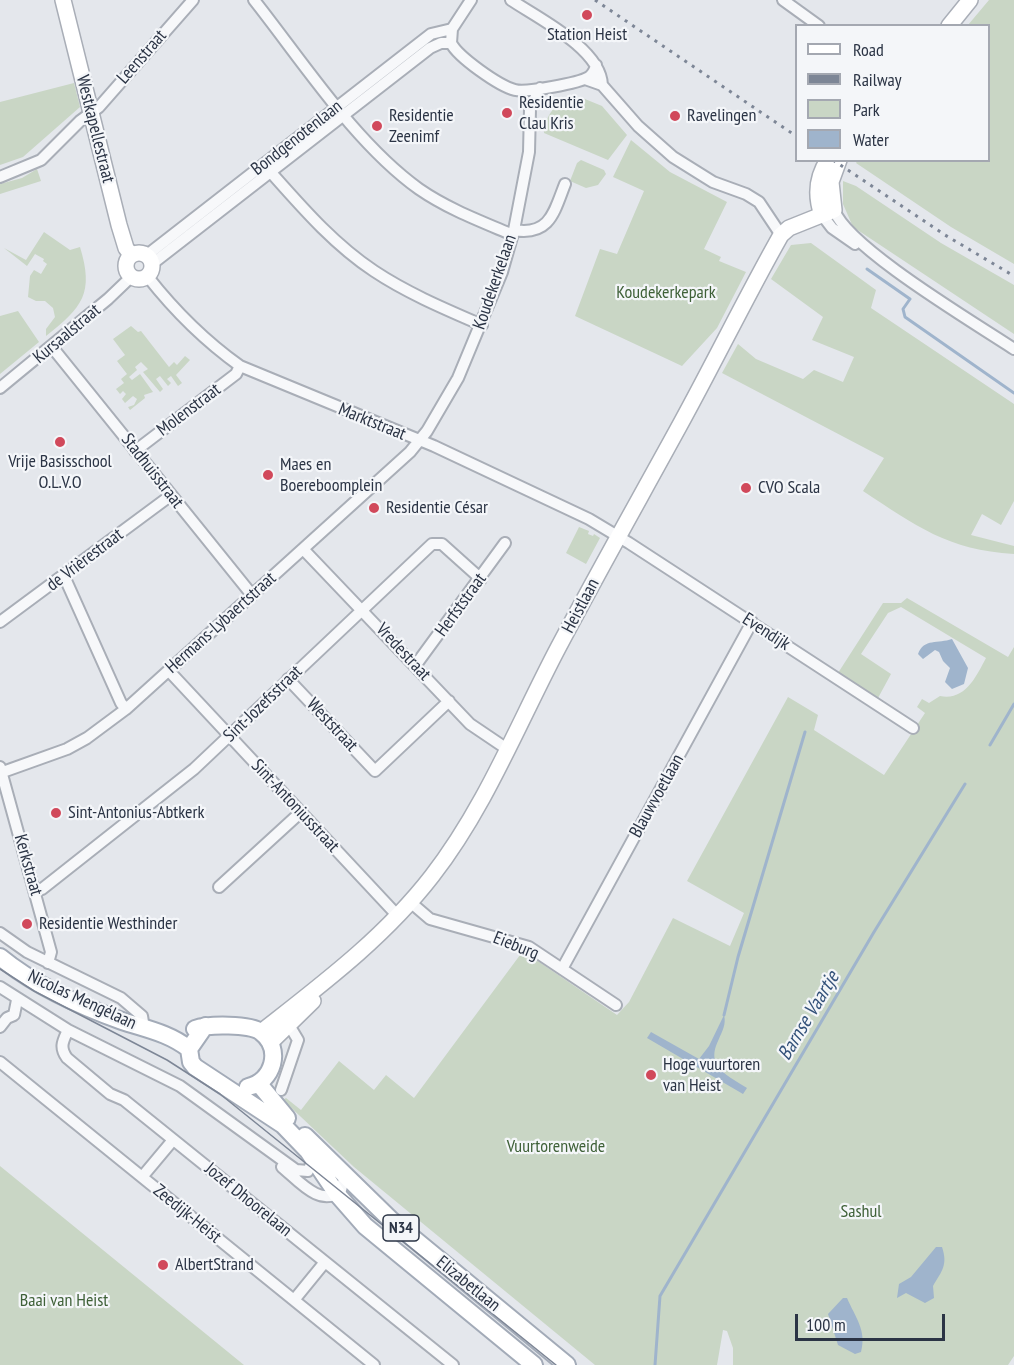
<!DOCTYPE html>
<meta charset="utf-8">
<style>
body{margin:0}
#map{position:relative;width:1014px;height:1365px;overflow:hidden;background:#e4e7ec;font-family:"PT Sans Narrow",sans-serif}
canvas{display:block}
.legend{position:absolute;left:795px;top:24px;width:195px;height:138px;box-sizing:border-box;background:#f4f6f9;border:2px solid #a4a8b1;margin:0;padding:8px 10px;list-style:none;font-size:18px;color:#2b3445}
.legend li{display:flex;align-items:center;gap:12px;height:30px}
.legend b{width:30px;border:2px solid #a4a8b1}
.scale{position:absolute;left:795px;top:1314px;width:150px;height:27px;box-sizing:border-box;border:3px solid #2b3445;border-top:0;padding-left:8px;font-size:18px;line-height:21px;white-space:nowrap;color:#2b3445;-webkit-text-stroke:4px #f4f6f9;paint-order:stroke}
</style>
<div id="map">
<canvas width="1014" height="1365"></canvas>
<ul class="legend">
<li><b style="height:8px;background:#fff"></b>Road</li>
<li><b style="height:8px;background:#7d8696"></b>Railway</li>
<li><b style="height:16px;background:#c9d6c5"></b>Park</li>
<li><b style="height:16px;background:#9fb4cc"></b>Water</li>
</ul>
<div class="scale">100 m</div>
</div>
<script>
const g = document.querySelector('canvas').getContext('2d');
g.lineJoin = 'round';
function fill(path, color) { g.fillStyle = color; g.fill(path, 'evenodd'); }
function trace(path, color, width, dash) { g.strokeStyle = color; g.lineWidth = width; g.lineCap = dash ? 'butt' : 'round'; g.setLineDash(dash || []); g.stroke(path); }
function label(font, color, halo, rows, align = 'center') {
  g.font = font + ' "PT Sans Narrow",sans-serif'; g.lineWidth = 4.5; g.setLineDash([]); g.textBaseline = 'middle'; g.strokeStyle = halo; g.fillStyle = color; for (const [text, x, y, turn = 0] of rows) {
    g.save(); g.translate(x, y); g.rotate((+turn || 0) * Math.PI / 180); g.textAlign = isNaN(turn) ? turn : align; if (halo) g.strokeText(text, 0, 0); g.fillText(text, 0, 0); g.restore();
  }
}
fill(new Path2D(`
 M989,0H1014V264L951,227L856,163L858,160H988V26L968,25Z
 M74,83L80,107L23,157L0,165V102Z
 M580,97L602,106L627,135L608,160L544,133C546,112 558,99 580,97Z
 M631,140L670,172L727,202L704,249L721,257L719,261L746,272L717,328L682,366L575,316L600,249L617,254L644,191L613,177Z
 M581,160L604,170L606,174L598,185L586,188L570,181L577,163Z
 M37,169L41,181L0,194V184L22,178Z
 M843,181L856,186L941,243L1014,285V334L853,227L843,204Z
 M44,232L70,250L80,247C94,293 83,307 46,336V329L55,317L53,308L45,301H36L28,297L30,276L34,270L41,274L47,264L43,261L44,259L35,254L27,266L4,248L26,260Z
 M811,243L876,290L871,308L1014,404V501L1001,525L982,514L971,535L1014,546V554C948,550 916,526 863,491L884,458L722,373L738,344L756,359L803,379L814,370L843,382L854,357L812,340L823,317L771,279L791,245Z
 M18,311L39,342L0,374V316Z
 M131,326L138,332L141,331L169,367L174,362L177,365L185,356L190,360L176,375L182,383L178,386L171,376L167,379L171,383L168,386L160,376L156,379L163,389L160,392L143,372L148,369L141,362L135,367L137,370L129,377L132,380L140,374L153,392L144,395L145,398L130,410L128,407L134,405L137,399L133,396L125,403L122,399L126,394L123,391L120,394L116,389L124,383L121,379L127,374L117,361L125,355L113,339Z
 M579,527L589,531L588,534L593,536L594,534L600,538L586,564L566,553Z
 M907,598L1008,657L1014,647V1356L1008,1365H733V1348L727,1331L723,1330L717,1365H595L354,1167L283,1100L286,1098L301,1110L339,1061L374,1090L386,1075L414,1098L523,951L617,1015L629,1002L673,918L730,946L744,913L687,881L788,697L818,715L814,730L884,775L925,713L917,707L922,699L929,703L940,696C965,701 976,677 986,658L901,607L888,613L861,654L891,674L878,698L838,673L883,603H901Z
 M0,1166L244,1365H0Z`), '#c9d6c5');
fill(new Path2D(`
 M952,639L968,668L964,684L952,689L945,682L950,668L943,661L939,652L935,650L923,659L918,654C924,638 938,644 952,639Z
 M724,1015C729,1032 707,1047 717,1065C722,1074 738,1082 747,1088L743,1094L647,1038L651,1032L699,1059L709,1046Z
 M936,1247H942C948,1265 942,1271 933,1286L934,1298L925,1303L906,1293L897,1298L899,1284L911,1277Z
 M843,1298H847C855,1317 867,1330 861,1352L855,1354L838,1345L828,1314Z`), '#9fb4cc');
trace(new Path2D(`
 M867,269L910,299L903,309L905,317L1014,393
 M990,745L1014,704
 M724,1015L738,957L805,732
 M655,1365L660,1296L874,932L965,784`), '#9fb4cc', 3);
const street = new Path2D(`
 M254,0C303,62 355,143 419,189C448,209 480,221 513,235
 M471,0L452,29L451,43C458,57 499,86 515,90C526,93 579,83 589,77C593,74 595,70 596,65
 M511,0C538,18 601,49 602,85
 M783,0L819,26
 M585,79L602,85L638,126L673,157L713,182L746,194L759,202L781,235
 M267,168C300,205 332,243 374,271C407,293 445,309 482,325
 M0,177L41,160L80,121L99,107L193,0
 M834,210C848,248 975,323 1014,349
 M822,215L832,228L855,244
 M514,230C550,236 554,212 565,184
 M147,255L431,34L452,29
 M152,264L430,48L441,43H451
 M148,277C174,310 205,341 240,366L434,446L589,519L629,543L913,728
 M52,347L252,595
 M0,388L108,299L131,277
 M135,451L236,374L240,366
 M303,549L470,724L507,749
 M64,576L121,703L126,709
 M0,622L170,496
 M415,666L505,543
 M169,671L396,914
 M288,679L375,771L449,701
 M0,767L51,952L48,963
 M0,773L67,749L87,738L126,709L410,452L427,431L458,378L502,272L514,230L529,152L530,109L540,88
 M219,887L301,812
 M35,891L42,889L194,769L432,544H442L481,579
 M409,901L430,919L529,947L616,1005
 M0,933L27,952L121,998L142,1016L144,1028
 M562,969L752,622
 M0,987L68,1030L180,1086L296,1170L308,1171L313,1160
 M0,1027L7,1018L14,1015L17,1000
 M68,1030C63,1041 59,1047 67,1058L110,1094L124,1100L453,1365
 M0,1062L374,1365
 M281,1090L298,1040L289,1025
 M282,1167C298,1180 321,1209 341,1190L345,1175
 M142,1177L173,1140
 M294,1300L325,1262`);
const secondary = new Path2D(`
 M63,0L119,225L126,248L131,255
 M949,26L970,0
 M822,215C815,195 816,178 828,160
 M126 266a13 13 0 1 1 26 0a13 13 0 1 1-26 0Z
 M261,1032C321,985 384,938 432,876C485,808 518,724 558,648C598,572 640,498 681,423C715,361 746,297 781,235L789,228L834,210L831,182L839,160
 M270,1043L313,1001`);
const primary = new Path2D(`
 M0,957C34,985 80,1006 122,1021C146,1029 169,1033 189,1049
 M205,1026L189,1049L191,1062L195,1067L283,1125L308,1151L337,1194L365,1226L534,1365
 M195,1029C208,1024 250,1024 261,1032C283,1049 273,1082 248,1087
 M259,1084L287,1118
 M305,1136L391,1220L567,1365`);
trace(street, '#a9aeb7', 14);
trace(secondary, '#a9aeb7', 18);
trace(primary, '#a3abb8', 20);
trace(street, '#f7f8fa', 10);
trace(secondary, '#fff', 15);
trace(primary, '#fff', 16);
trace(new Path2D(`
 M0,969L34,991L167,1060L220,1094L556,1365`), '#7d8696', 1.5);
trace(new Path2D(`
 M595,0L796,136
 M833,160L945,235L1014,276`), '#7d8696', 3, [3, 6]);
for (const [x, y, r, color] of [
 [587,15,6,"#d1495b"],
 [507,113,6,"#d1495b"],
 [675,116,6,"#d1495b"],
 [377,126,6,"#d1495b"],
 [60,442,6,"#d1495b"],
 [268,475,6,"#d1495b"],
 [746,488,6,"#d1495b"],
 [374,508,6,"#d1495b"],
 [56,813,6,"#d1495b"],
 [27,924,6,"#d1495b"],
 [651,1075,6,"#d1495b"],
 [163,1265,6,"#d1495b"]
]) { const dot = new Path2D(); dot.arc(x, y, r, 0, 2 * Math.PI); g.fillStyle = color; g.fill(dot); trace(dot, '#f4f6f9', 2); }
for (const [x, y, w] of [
 [401,1228,36]
]) { const box = new Path2D(); box.roundRect(x - w / 2, y - 13, w, 26, 4.5); g.fillStyle = '#f4f6f9'; g.fill(box); trace(box, '#2b3445', 1.5); }
label('bold 16px', '#2b3445', null, [
 ["N34",401,1228]
]);
label('18px', '#2b3445', '#f4f6f9', [
 ["Station Heist",587,35,"center"],
 ["Residentie",519,103],
 ["Clau Kris",519,124],
 ["Residentie",389,116],
 ["Zeenimf",389,137],
 ["Ravelingen",687,116],
 ["Vrije Basisschool",60,462,"center"],
 ["O.L.V.O",60,483,"center"],
 ["Maes en",280,465],
 ["Boereboomplein",280,486],
 ["CVO Scala",758,488],
 ["Residentie César",386,508],
 ["Sint-Antonius-Abtkerk",68,813],
 ["Residentie Westhinder",39,924],
 ["Hoge vuurtoren",663,1065],
 ["van Heist",663,1086],
 ["AlbertStrand",175,1265]
], 'left');
label('18px', '#2b3445', '#f4f6f9', [
 ["Leenstraat",142,57,-49],
 ["Westkapellestraat",95,129,76],
 ["Bondgenotenlaan",297,138,-38],
 ["Koudekerkelaan",495,282,-71],
 ["Kursaalstraat",67,334,-40],
 ["Molenstraat",189,410,-37],
 ["Marktstraat",372,422,22],
 ["Stadhuisstraat",152,471,52],
 ["de Vrièrestraat",85,560,-37],
 ["Herfststraat",461,605,-54],
 ["Heistlaan",581,606,-62],
 ["Hermans-Lybaertstraat",221,623,-42],
 ["Evendijk",766,632,33],
 ["Vredestraat",403,652,47],
 ["Sint-Jozefsstraat",263,704,-44],
 ["Weststraat",332,725,47],
 ["Blauwvoetlaan",657,796,-61],
 ["Sint-Antoniusstraat",295,806,47],
 ["Kerkstraat",28,865,74],
 ["Eieburg",516,946,22],
 ["Nicolas Mengélaan",82,1000,25],
 ["Jozef Dhoorelaan",248,1200,39],
 ["Zeedijk-Heist",187,1214,39],
 ["Elizabetlaan",468,1284,39]
]);
label('18px', '#3f6138', '#f4f6f9', [
 ["Koudekerkepark",666,293],
 ["Vuurtorenweide",556,1147],
 ["Sashul",861,1212],
 ["Baai van Heist",64,1301]
]);
label('italic 20px', '#34527a', '#f4f6f9', [
 ["Barnse Vaartje",809,1016,-59]
]);
</script>
